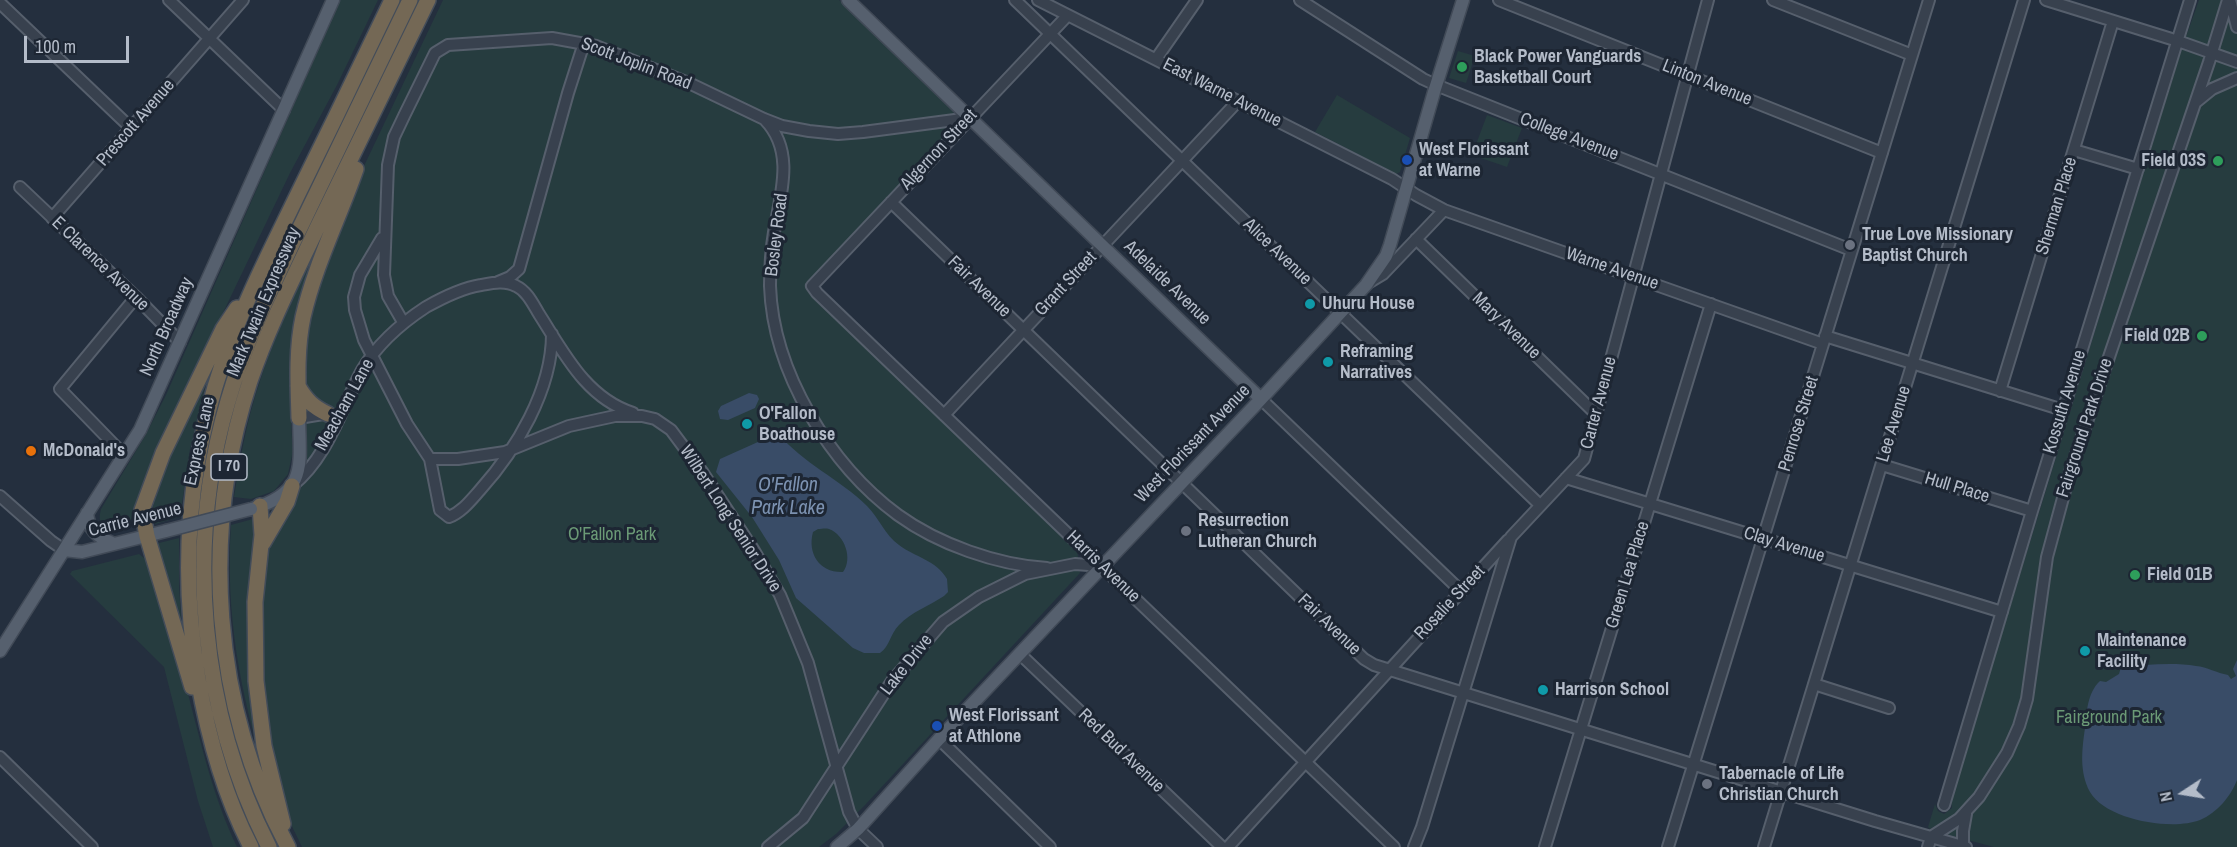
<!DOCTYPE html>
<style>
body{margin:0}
#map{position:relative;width:2237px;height:847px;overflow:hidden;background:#242f3e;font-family:"Archivo Narrow",sans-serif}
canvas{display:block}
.north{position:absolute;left:2153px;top:763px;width:60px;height:60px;-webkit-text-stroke:4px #1d2633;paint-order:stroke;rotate:258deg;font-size:16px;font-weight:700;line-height:24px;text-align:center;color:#b4bcc9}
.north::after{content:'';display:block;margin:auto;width:21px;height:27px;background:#b4bcc9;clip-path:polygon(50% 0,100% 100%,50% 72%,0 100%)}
.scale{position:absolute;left:24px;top:36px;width:105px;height:27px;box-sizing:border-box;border:3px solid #b4bcc9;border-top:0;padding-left:8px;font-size:18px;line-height:21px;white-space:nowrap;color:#b4bcc9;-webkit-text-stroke:4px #1d2633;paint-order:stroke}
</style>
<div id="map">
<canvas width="2237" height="847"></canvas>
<div class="north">N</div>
<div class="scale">100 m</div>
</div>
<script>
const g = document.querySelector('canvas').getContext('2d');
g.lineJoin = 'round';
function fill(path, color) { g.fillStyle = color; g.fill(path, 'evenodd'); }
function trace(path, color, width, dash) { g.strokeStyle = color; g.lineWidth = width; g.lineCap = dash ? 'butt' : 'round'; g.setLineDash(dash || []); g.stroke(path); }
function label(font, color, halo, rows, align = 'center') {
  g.font = font + ' "Archivo Narrow",sans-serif'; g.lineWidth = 6; g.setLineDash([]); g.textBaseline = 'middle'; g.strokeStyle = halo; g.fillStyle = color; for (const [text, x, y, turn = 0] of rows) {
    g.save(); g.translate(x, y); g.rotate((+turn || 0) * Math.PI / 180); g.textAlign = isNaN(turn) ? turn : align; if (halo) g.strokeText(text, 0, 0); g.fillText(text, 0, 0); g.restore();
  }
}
fill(new Path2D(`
 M340,0H378L337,85L290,173L151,463C146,477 139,510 131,520C119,534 94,535 101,509L145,436L166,395Z
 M443,0H839L952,106L954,114L952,131L806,287L1077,549L1080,573L865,805L836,834L819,847H302L285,812L280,794L259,686L264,553L291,501L304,482L306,454L303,369L312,302L354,187Z
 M2199,0H2237V847H1994L1949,835L1950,818L1930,829L1928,827L1935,804L1938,811L1944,814L1952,808L1951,799L2181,51Z
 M1458,51L1475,56L1466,83L1449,78Z
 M1337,95L1410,138L1400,172L1396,174L1315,132Z
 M1487,115L1522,128L1507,167L1472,155Z
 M337,209L314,267L291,424L293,451L288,474L274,491L251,499L234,497C240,458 247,419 260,381C279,321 310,265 337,209Z
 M208,375L190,449L180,517L155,524L152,515L153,506L176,436Z
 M253,519L256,520L267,778C240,695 225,613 231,525Z
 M179,538V585L183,650L157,546L159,543Z
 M139,554L149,562C161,604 175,647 187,690C201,743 213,797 237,847H213L198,801L164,667L70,574L72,571Z`), '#263c3f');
fill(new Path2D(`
 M749,393L757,395L759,399L755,408L728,420L720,419L718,411L721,406Z
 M778,433C802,463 840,479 867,506C879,518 885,535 899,545C915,557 936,560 947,579L948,592L944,596C929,606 911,612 899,625C890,634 890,646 880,653H864L853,648L796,598L779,560L752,517L716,472L720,459ZM818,529C822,529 825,528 829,529C845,535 853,559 843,572C820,573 807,554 813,532Z
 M2237,660V780C2231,796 2217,813 2200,820C2172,831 2106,820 2090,792C2079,772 2082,749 2085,728C2087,712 2087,693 2100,681L2106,682L2119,674L2121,667C2145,665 2173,662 2196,666C2207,667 2217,673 2228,675L2231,679L2236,676L2233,669Z`), '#394c67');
const minor = new Path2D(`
 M169,0L284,110
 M1015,0L1540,505
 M1038,0L1392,179L1416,195L1444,210L1823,344
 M1300,0L1423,79L1436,85L1851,250
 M1499,0L1882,153
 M1773,0L1912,55
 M2046,0L2178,41L2237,62
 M2230,0L2237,27
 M0,3L131,128
 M1067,16L812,286L817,293L1394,847
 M1156,59L1197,0
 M2196,102L2212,89L2237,78
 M765,120C795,151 781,193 774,232C771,250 770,268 770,286C773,372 830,465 898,515C938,544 997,565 1047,568
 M2074,150L2138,169
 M20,187L136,297L180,342
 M891,202L1364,659L1374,665L1875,821L1966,847
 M52,218L243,0
 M382,238L360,275L354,297L355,310L364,340L407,424L430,459L440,510L449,517C462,512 471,500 480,490C516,450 552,390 552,334
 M1416,239L1596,414
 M498,282L510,277L519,269L568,93L584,43
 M1368,283L1383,274L1444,210
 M403,322L388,296L384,275L388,165L394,137L404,116L435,53L448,45L552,38L596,46L691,84L764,119L782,126L809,131L838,134L863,132L970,118
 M1825,336L2063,410
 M2000,391L2113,21
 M1261,399L1461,591
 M944,415L1238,101
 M299,418L329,413
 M124,455L60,389L136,297
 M430,459H458L505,452L569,426L615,416H642L655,419L671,430L703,473L753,549L780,595L808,663L849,812L858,829L877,847
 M1882,465L2032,511
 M1566,478L2002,612
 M292,486C328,457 341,409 362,370C378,343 400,324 426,307C442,298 462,288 481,285C492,283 505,280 516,286C527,291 533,304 539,314C564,353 586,398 633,413
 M0,496L51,541L64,550
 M1020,654L1222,847
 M1814,684L1889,708
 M939,739L1050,847
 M0,757L92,847
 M1944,805L2032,511L2190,0
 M1963,846V831L1966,814
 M768,847L803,818L892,681L943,622L979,597L1025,574L1075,564L1102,566
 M1228,847L1508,540
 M1414,847L1422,827L1511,537L1584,459L1708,0
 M1545,847L1711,304
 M1668,847L1929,0
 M1764,847L2024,0
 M1928,847L1931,837L1959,819L1979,797L2007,753L2019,726L2027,699L2047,557L2070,472L2209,62L2228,0`);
const major = new Path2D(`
 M848,0L1261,399
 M252,509C307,492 300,467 299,418
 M87,513C89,530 96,536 112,543
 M64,550L82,552L166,531
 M0,651L140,430L333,0
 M837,847L858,829L939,739L1261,399L1366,285L1386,256L1390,245L1434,92L1463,0`);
const highway = new Path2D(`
 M298,386C306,400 313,407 328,414
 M299,418C298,385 296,350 303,317C315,265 339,218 356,169
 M260,506L262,535L255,602L256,681L264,746L283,824
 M263,543L287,502L292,486
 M192,687L147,536L142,510L163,453L223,329L237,308
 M251,847C224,795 208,736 198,679C180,572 188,464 223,362C243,304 271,250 297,196C329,131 361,65 392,0
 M269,847C200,712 185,546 228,401C247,335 278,274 307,213C342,142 376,71 410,0
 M288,847C212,706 200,533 250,381C268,328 293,279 317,228C354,152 391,76 428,0`);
trace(minor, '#565f6c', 14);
trace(major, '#414a57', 15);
trace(highway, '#434c59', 18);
trace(minor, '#38414e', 10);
trace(major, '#56606e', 12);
trace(highway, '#746855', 15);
const majorBridge = new Path2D(`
 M166,531L251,509`);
trace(majorBridge, '#414a57', 15, []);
trace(majorBridge, '#56606e', 12);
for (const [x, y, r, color] of [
 [1462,67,6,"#2e9e5b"],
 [1407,160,6,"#1a4fb4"],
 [2218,161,6,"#2e9e5b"],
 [1850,245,6,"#6b7280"],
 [1310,304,6,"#0f9aa8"],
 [2202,336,6,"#2e9e5b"],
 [1328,362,6,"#0f9aa8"],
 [747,424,6,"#0f9aa8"],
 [31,451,6,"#e8710a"],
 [1186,531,6,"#6b7280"],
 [2135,575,6,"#2e9e5b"],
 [2085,651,6,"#0f9aa8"],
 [1543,690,6,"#0f9aa8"],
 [937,726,6,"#1a4fb4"],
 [1707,784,6,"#6b7280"]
]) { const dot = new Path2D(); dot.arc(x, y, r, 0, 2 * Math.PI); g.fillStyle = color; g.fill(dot); trace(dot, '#1d2633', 2); }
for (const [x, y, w] of [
 [229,467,36]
]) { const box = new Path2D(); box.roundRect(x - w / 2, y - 13, w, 26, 4.5); g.fillStyle = '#1d2633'; g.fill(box); trace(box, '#b4bcc9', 1.5); }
label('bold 16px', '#b4bcc9', null, [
 ["I 70",229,467]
]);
label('bold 18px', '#b4bcc9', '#1d2633', [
 ["Black Power Vanguards",1474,57],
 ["Basketball Court",1474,78],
 ["West Florissant",1419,150],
 ["at Warne",1419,171],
 ["Field 03S",2206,161,"right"],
 ["True Love Missionary",1862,235],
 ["Baptist Church",1862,256],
 ["Uhuru House",1322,304],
 ["Field 02B",2190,336,"right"],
 ["Reframing",1340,352],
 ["Narratives",1340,373],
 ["O'Fallon",759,414],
 ["Boathouse",759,435],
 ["McDonald's",43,451],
 ["Resurrection",1198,521],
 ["Lutheran Church",1198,542],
 ["Field 01B",2147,575],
 ["Maintenance",2097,641],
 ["Facility",2097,662],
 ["Harrison School",1555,690],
 ["West Florissant",949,716],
 ["at Athlone",949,737],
 ["Tabernacle of Life",1719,774],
 ["Christian Church",1719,795]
], 'left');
label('18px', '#b4bcc9', '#1d2633', [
 ["Scott Joplin Road",636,64,21],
 ["Linton Avenue",1707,83,22],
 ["East Warne Avenue",1222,93,27],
 ["Prescott Avenue",136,123,-49],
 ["College Avenue",1569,137,21],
 ["Algernon Street",939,150,-47],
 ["Sherman Place",2057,206,-73],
 ["Bosley Road",777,235,-83],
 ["Alice Avenue",1277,252,44],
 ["E Clarence Avenue",100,264,44],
 ["Warne Avenue",1612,269,19],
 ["Adelaide Avenue",1167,283,44],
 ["Grant Street",1066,284,-47],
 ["Fair Avenue",979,287,44],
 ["Mark Twain Expressway",264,302,-67],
 ["Mary Avenue",1506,326,44],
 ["North Broadway",167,327,-66],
 ["Kossuth Avenue",2065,402,-73],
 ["Carter Avenue",1599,403,-75],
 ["Meacham Lane",345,405,-61],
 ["Penrose Street",1799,424,-73],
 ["Lee Avenue",1894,424,-73],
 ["Fairground Park Drive",2085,428,-72],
 ["Express Lane",200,441,-78],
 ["West Florissant Avenue",1193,444,-46],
 ["Hull Place",1957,488,17],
 ["Wilbert Long Senior Drive",730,519,57],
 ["Carrie Avenue",135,520,-14],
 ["Clay Avenue",1784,545,17],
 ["Harris Avenue",1103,567,44],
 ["Green Lea Place",1628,575,-73],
 ["Rosalie Street",1450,603,-47],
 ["Fair Avenue",1329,625,44],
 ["Lake Drive",907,665,-52],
 ["Red Bud Avenue",1121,751,44]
]);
label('18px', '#6b9a76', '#1d2633', [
 ["O'Fallon Park",612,535],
 ["Fairground Park",2109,718]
]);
label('italic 20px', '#7c92b1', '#1d2633', [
 ["O'Fallon",788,486],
 ["Park Lake",788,509]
]);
</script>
